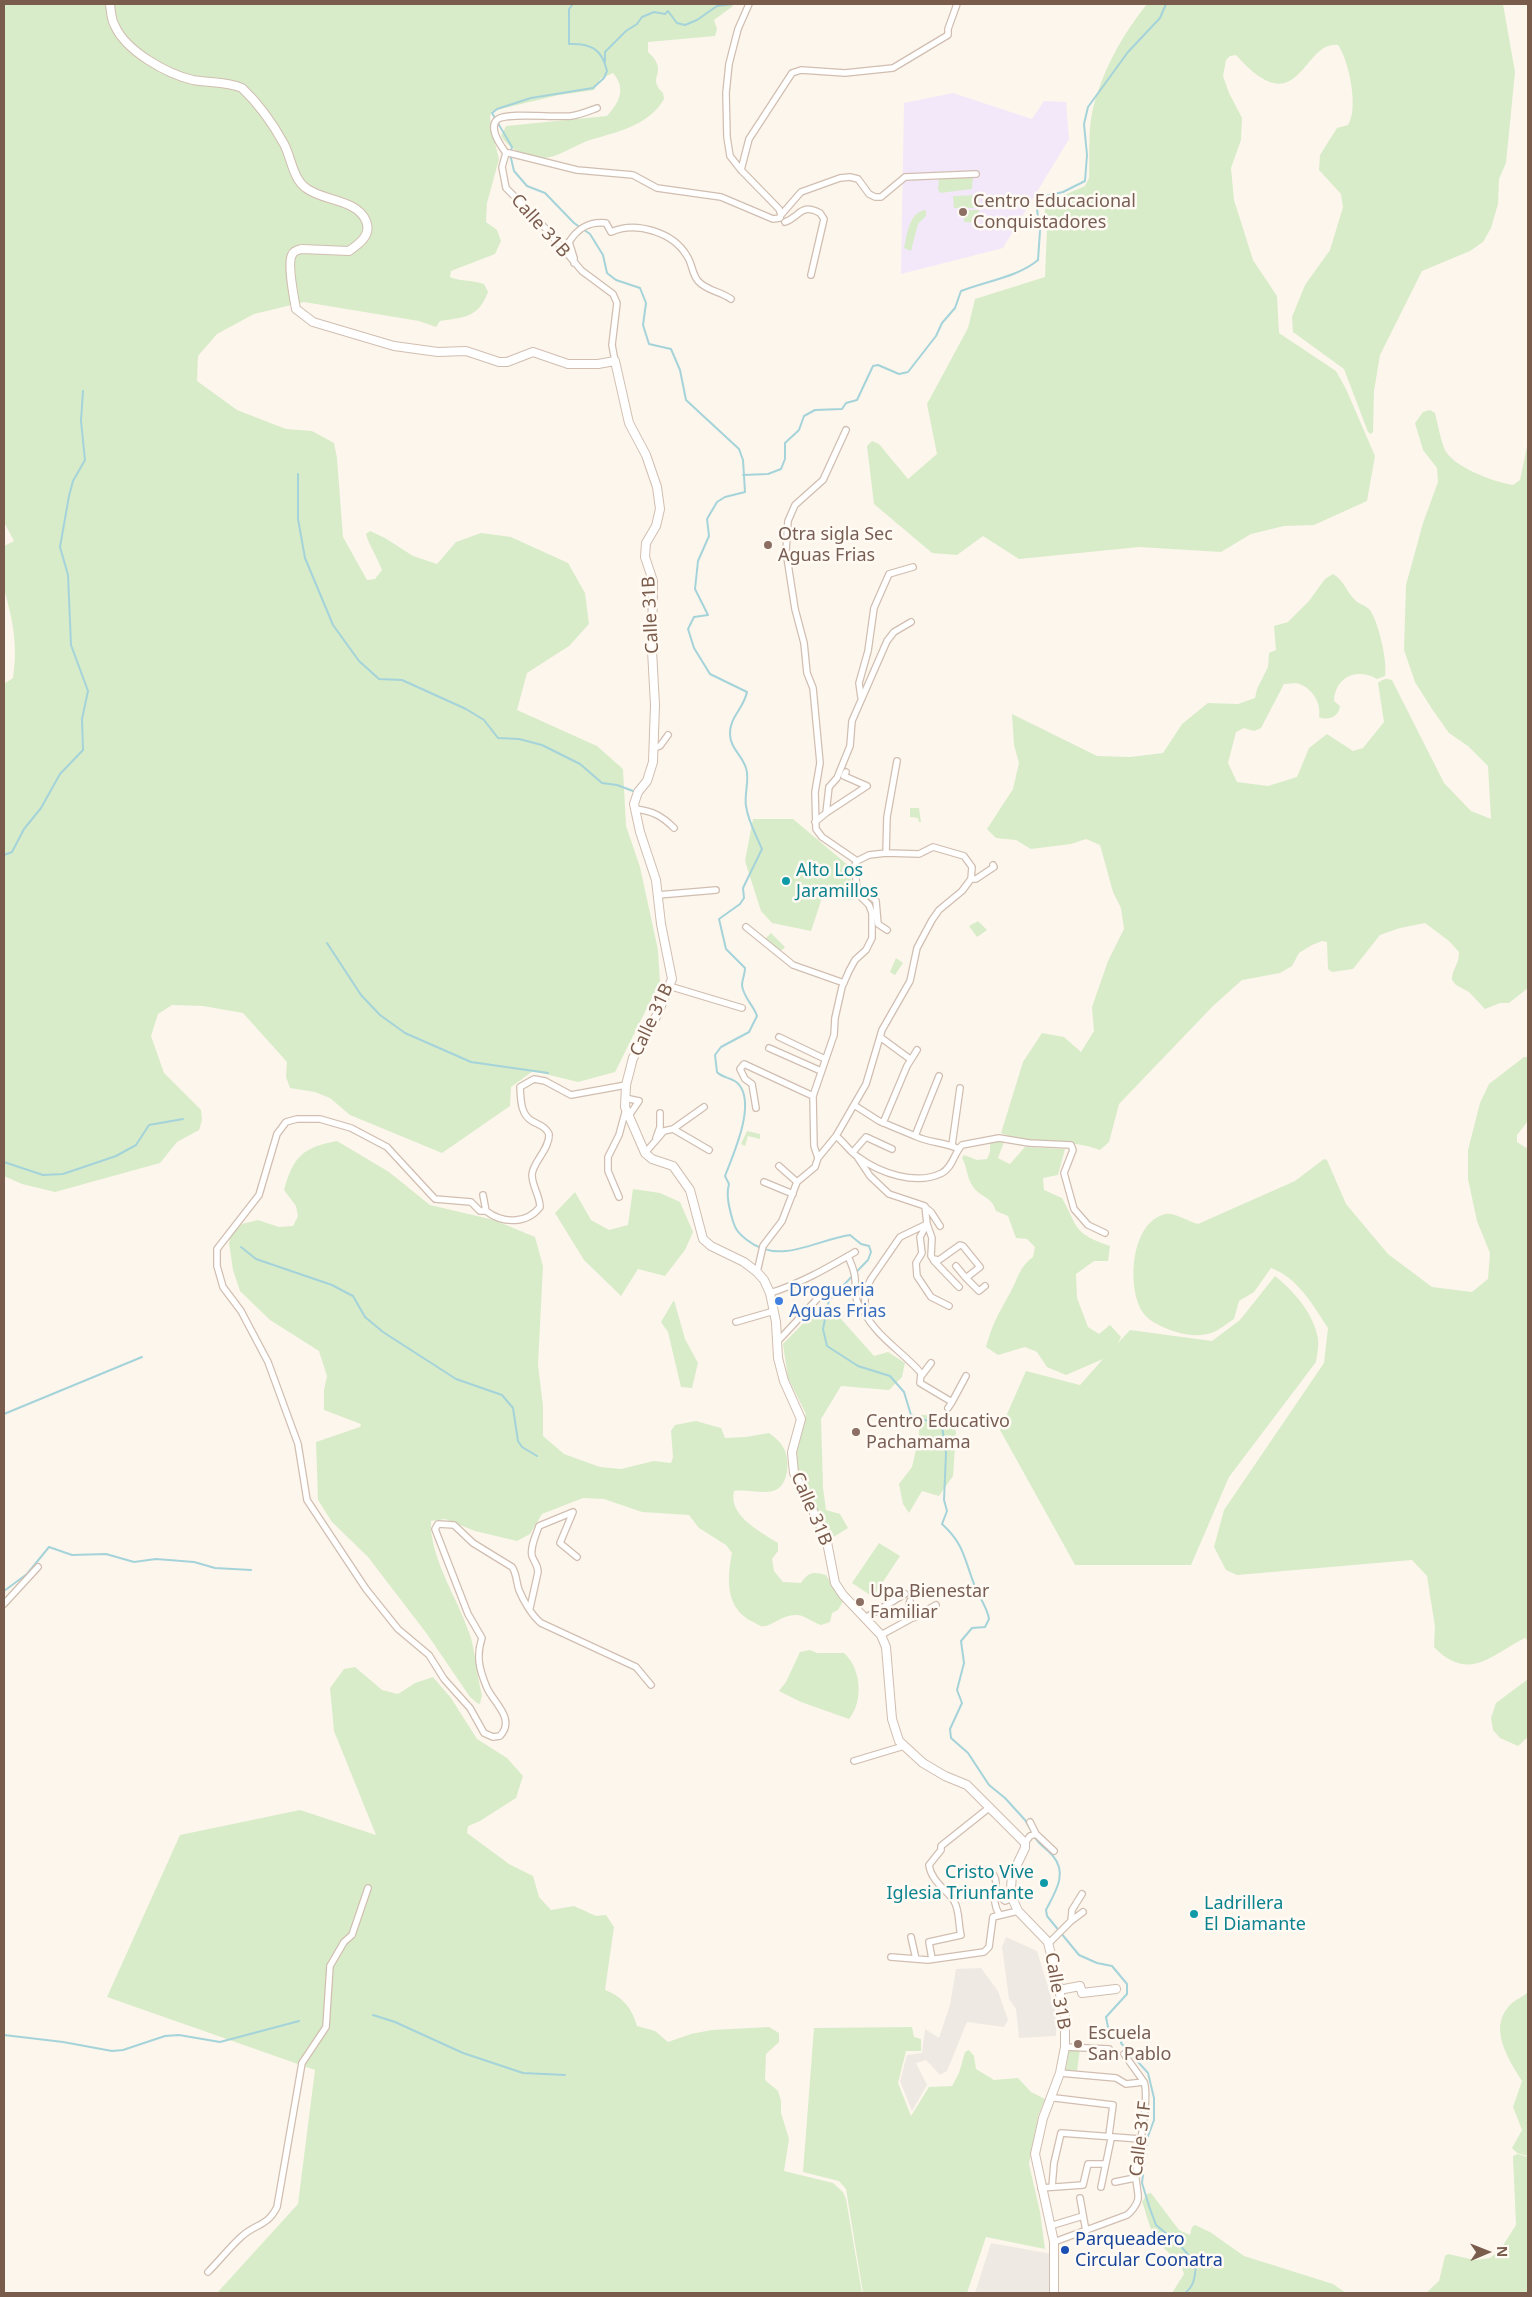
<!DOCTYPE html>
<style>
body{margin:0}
#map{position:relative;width:1532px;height:2297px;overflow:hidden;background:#fdf6ec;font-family:"Noto Sans",sans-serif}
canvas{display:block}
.frame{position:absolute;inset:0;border:5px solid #7a5c4d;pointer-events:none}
.north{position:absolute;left:1462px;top:2227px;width:50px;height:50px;-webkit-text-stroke:4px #fffaf3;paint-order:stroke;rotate:89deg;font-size:14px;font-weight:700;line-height:20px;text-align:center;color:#7a5c4d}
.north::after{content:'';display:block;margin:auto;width:18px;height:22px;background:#7a5c4d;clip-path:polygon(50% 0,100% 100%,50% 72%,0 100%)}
</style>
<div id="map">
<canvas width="1532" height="2297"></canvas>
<div class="frame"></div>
<div class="north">N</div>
</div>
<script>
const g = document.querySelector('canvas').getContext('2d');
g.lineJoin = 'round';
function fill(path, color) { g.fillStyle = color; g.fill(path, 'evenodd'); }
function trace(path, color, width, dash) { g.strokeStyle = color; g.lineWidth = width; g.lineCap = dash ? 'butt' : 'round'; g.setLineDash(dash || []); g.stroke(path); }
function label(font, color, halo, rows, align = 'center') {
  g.font = font + ' "Noto Sans",sans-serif'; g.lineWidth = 5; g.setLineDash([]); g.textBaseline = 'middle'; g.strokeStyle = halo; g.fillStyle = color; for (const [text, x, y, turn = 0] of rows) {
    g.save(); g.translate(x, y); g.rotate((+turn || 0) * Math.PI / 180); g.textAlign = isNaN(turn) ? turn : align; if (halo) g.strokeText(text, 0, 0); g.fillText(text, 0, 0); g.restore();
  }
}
fill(new Path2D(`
 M1006,1937L1037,1951L1056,2013V2036L1019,2038L1016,2009L1009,1999L1002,1947Z
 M981,1968L998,1991L1008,2020L1004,2027L967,2022L947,2071L940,2075L926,2060L916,2063L927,2085L912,2111L900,2081L907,2055L922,2053L925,2029L939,2038L950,2005L956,1969Z
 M991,2243L1052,2254L1050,2293H975Z`), '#efe9e4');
fill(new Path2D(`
 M953,93L1032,119L1044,101L1066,102L1069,139L1003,248L901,274L904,103Z`), '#f3e8fa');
fill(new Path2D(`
 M4,4H733V6L714,20L717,29L715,36L648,42V52C671,73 645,76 663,93L664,99C648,127 615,132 587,141C574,146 558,157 544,158C526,159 510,150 501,136L506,126L607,116C620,102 626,88 613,73L600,79L594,90L559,95L492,111L490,116L491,128L499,159L487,203L486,222L497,230L501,241L495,254L451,271L450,277C458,281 472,280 484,284L488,292C478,318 465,317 440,321L436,327L419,321L304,302L254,314L217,334L198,356L197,381L237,410L286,429L312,431L334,443L337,458L343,537L367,580L375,579L382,570C378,559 368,543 366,534L370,531L385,538L413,556L437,564L456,542L481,533L511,537L568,563L585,593L589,624L569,646L527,673L517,710L597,746L623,769L626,826L640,867L658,950L660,982L615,1072L578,1082L533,1071L511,1087L510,1106L442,1153L350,1115L330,1098L315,1092L290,1088L286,1077L287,1062L243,1013L203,1006L172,1005L158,1014L151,1036L164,1073L201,1110L202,1120L199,1130L177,1142L160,1163L55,1192L22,1184L4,1176V684L13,678C18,644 13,621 4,589C0,577 4,559 4,546L14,541L4,522Z
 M1147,4H1503L1515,72L1506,163L1499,179L1498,204L1491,228L1483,242L1470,251L1422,271L1380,355L1374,391L1373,432L1371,434L1368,432L1344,369L1293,332L1292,317L1305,285L1330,250L1343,207L1341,194L1319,170L1320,155L1337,128L1348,125C1359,108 1349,61 1338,45C1302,40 1300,127 1236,55L1230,56L1226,60L1223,76L1229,93L1242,118L1241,140L1231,168L1234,200L1253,260L1277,296L1279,333L1336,371L1346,389L1375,456L1367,501L1314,525L1284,526L1251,534L1221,552L1139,547L1019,559L983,536L957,555L932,553L874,504L867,446L872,441L879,444L908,479L937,454L927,404L968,328L975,299L1045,277L1047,228L1044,204L1085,186L1089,178C1090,157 1088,133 1092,113C1101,73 1122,35 1147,4Z
 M973,176L972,189L940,193L938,189L939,179Z
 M979,195V208H954L953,196Z
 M926,210V216L918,224L911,251L904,248C907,235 909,211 926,210Z
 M964,210H979L978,223L964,222Z
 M1430,410L1435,413C1438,425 1440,437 1444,448C1452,467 1494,482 1513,485L1520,480L1528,442V988L1509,1003H1500L1485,1009L1469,992L1456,985L1452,980C1452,968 1459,966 1459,952L1449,941L1425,923L1400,928L1380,935L1353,969L1332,972L1328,969L1327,942L1322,941L1312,945L1299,953L1292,966L1280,973L1242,980L1213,1006L1119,1104L1109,1142L1100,1150C1068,1138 1033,1146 1001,1133L1023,1062L1042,1033L1064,1037L1081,1052L1094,1031L1092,1007L1108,961L1124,929L1121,908L1113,892L1100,845L1086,839L1071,844L1031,849L1016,840L996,838L987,829L1013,789L1019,763L1014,745L1012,714L1097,756L1130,757L1163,753L1182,724L1208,703L1238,704L1255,698L1257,689L1268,667L1269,653L1276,650L1274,626L1288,622L1309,601L1325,579L1333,574C1345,581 1346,592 1356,601C1359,604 1365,605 1369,609C1378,619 1388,663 1385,676L1377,679C1357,667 1335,677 1334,701L1340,706C1339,717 1328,721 1319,717C1322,703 1311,686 1296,683C1293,683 1288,684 1284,684L1261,728L1254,731L1244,728L1236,732L1228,763L1237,782L1268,786L1297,777L1309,748L1327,734L1353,751L1363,748L1384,722L1378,683C1383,679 1386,678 1392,680L1444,783L1471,811L1491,819L1488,766L1468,746L1449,733L1432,709L1415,682L1404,650L1406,585L1423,523L1438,482L1437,468L1423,450L1415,423L1423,412Z
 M910,808H919L921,822H919L918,818L910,817Z
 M753,819H793L849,866L854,900L822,898L811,931L772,923L761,911L745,861Z
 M978,921L987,930L977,937L969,926Z
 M771,933L785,947L779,953L764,940Z
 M896,958L903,963L895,975L890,972Z
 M1524,1057H1528V1121L1517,1135V1142L1528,1149V1641L1525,1638C1491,1655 1469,1683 1434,1647L1435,1627L1427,1576L1412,1560L1237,1575L1226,1570L1214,1547L1224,1510L1324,1363L1328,1328C1313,1305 1297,1277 1271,1268L1254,1292L1239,1301L1234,1319C1226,1324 1216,1333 1207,1334C1194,1337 1182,1334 1170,1330C1161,1326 1150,1322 1144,1314C1126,1290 1130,1221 1166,1214C1173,1212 1190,1222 1198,1224L1295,1181L1324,1159L1327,1160L1346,1204L1388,1254L1432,1287L1472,1292L1488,1279L1490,1253L1477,1221L1468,1179V1150L1480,1103L1489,1084Z
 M747,1131L760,1134V1139L748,1136L745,1146L741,1144Z
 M337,1141L389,1172L430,1205L494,1220L535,1237L543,1266L538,1365L543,1406V1436L564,1454L600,1467L621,1469L654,1461L671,1463L673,1457L671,1431L675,1425L696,1421L721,1428L725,1438L746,1437L769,1433C774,1437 780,1441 783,1447C791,1459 789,1487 773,1491C761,1494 747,1489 734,1491C728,1516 761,1532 778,1543V1551L772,1559L774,1571L783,1582L801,1583C809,1571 814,1572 826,1575L843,1601L838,1610L832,1613L830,1622L821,1625C814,1623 804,1615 797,1615C781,1614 771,1628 761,1626C758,1625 754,1622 751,1621C725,1607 727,1578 732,1553L726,1545L699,1528L689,1515L642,1512L604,1499L583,1498L542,1514L530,1534L517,1541L475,1531L445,1519L431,1521C429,1558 460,1602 471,1638C476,1657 477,1677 482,1695L480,1704L477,1703L470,1697L427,1634L368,1557L332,1522L318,1500L316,1442L360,1427L361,1424L324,1410V1390L327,1376L319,1351L270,1320L240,1291L233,1270L229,1243L231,1234L242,1224L258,1220L279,1227L293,1226L298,1216L296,1206L284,1190C293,1157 303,1147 337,1141Z
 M990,1142H1004L998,1158L1010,1164L1025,1147L1065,1149L1058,1175L1043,1178L1044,1190L1062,1198C1079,1229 1073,1233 1110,1246L1108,1261H1094L1076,1274L1077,1298L1088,1327L1099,1334L1110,1325L1121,1337L1118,1343L1130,1330L1212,1341L1240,1320L1275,1276C1294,1291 1314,1314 1318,1339C1319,1346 1317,1355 1316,1362L1229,1477L1191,1565H1075L1000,1430L1026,1371L1080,1385L1103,1359L1066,1375L1047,1367L1037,1352L1025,1347L998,1355L986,1347C992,1324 999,1313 1010,1293C1018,1279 1019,1267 1033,1257L1035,1247L1027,1239L1016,1238L1008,1216L996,1211C992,1197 981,1197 974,1188C966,1178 968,1168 962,1158L964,1155L977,1160L987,1159L990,1152Z
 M633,1189L660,1193L680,1202L693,1232L685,1250L665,1276L638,1269L621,1296L584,1260L555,1213L575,1192L591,1220L609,1230L628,1225Z
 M674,1300L685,1339L698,1363L692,1388L681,1387L668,1332L661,1322Z
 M820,1306L834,1311L874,1356L888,1352L905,1363L902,1377L889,1390L841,1386L821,1419L823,1488L826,1510L840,1514L848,1528L822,1544L788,1449L806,1414L788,1378L783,1344Z
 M919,1415H932L951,1420L956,1432L953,1476L939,1496L922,1491L909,1513L903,1504L899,1484L912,1467L919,1437Z
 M879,1543L900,1556L873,1597L852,1583Z
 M810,1650L817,1653H844C861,1668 864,1701 849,1719L801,1702L779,1691L786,1682L800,1652Z
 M355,1667L382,1690L398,1694L415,1683L433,1677L451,1698L477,1739L507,1758L523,1776L516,1798L480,1821L468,1826L467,1833L509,1864L533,1876L539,1897L551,1910L574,1906L596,1916L606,1915L614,1927L605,1990C623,1997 632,2008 637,2026L655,2031L668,2042L691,2034L712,2030L769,2027L779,2033V2042L766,2054L765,2080L778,2091L781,2101V2113L789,2139L784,2171L833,2183L843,2192L846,2199L862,2293H217L298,2204L315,2070L107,1997L180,1835L300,1810L376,1835L334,1731L330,1688L344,1669Z
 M1528,1679V1737L1518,1746L1500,1738L1493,1730L1491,1718L1496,1703Z
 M1528,1992V2156L1517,2153L1512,2148L1522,2130L1513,2107L1522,2081C1509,2060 1488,2029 1509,2006C1514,2000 1523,1997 1528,1992Z
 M912,2027L914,2037L921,2039V2051H906L898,2083L911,2116L929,2087L952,2086L959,2073L965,2052L969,2050L974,2056L976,2069L994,2080L1018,2078L1031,2092L1045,2099L1038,2116L1029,2164L1040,2212L1045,2249L986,2237L967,2293H863L846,2189L839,2181L803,2172L814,2028Z
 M1069,2048L1080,2049L1077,2071L1066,2070Z
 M1518,2154L1528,2157V2293H1426L1439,2281L1445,2256L1448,2254L1475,2260L1490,2258L1500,2250L1516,2225L1513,2156Z
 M1151,2193L1179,2230L1190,2235L1192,2227L1195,2225L1210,2232L1244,2256L1333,2284L1346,2293H1172L1184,2274C1180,2259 1165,2252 1156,2239C1149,2228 1147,2215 1142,2202L1147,2194Z`), '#d8ecc9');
trace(new Path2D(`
 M573,4L569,9V44C591,43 602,49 607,71L604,78L593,88L531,98L497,109L492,113L512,147L510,154L514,171L527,186L545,193L574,223L590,234L603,255L607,273L616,280L640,288L646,303L643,325L649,344L671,349L680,370L686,400L739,449L743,460L745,492L725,497L717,502L707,519L709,536L698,561L695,589L708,615L694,617L688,629L694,648L710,674L747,692C744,708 729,718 730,734C730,748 742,755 746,768C750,780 744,793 746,806C748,821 756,835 762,849L743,888L744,898L740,904L719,919L726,949L745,968C745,974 742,980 742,985C743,997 754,1006 757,1016L749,1032L721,1047L715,1055L717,1072C723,1079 735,1077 740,1086C755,1107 733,1155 725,1176L729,1184C726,1195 729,1207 732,1218C735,1229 738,1233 747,1240C780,1266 815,1240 850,1235L861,1244L869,1246L871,1252L868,1260L829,1300L823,1329L827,1346L858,1366L890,1376L904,1392L911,1415L942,1426L946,1453L944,1500L947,1511L942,1524C964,1544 964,1558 974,1584C978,1596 987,1606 989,1619L985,1627L972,1628L961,1641L964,1663L957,1690L962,1703L950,1729L951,1738L968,1753L989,1785L1005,1798L1025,1820L1032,1832
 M605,62V52L626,31L637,24L642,17L654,12L665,14L668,11L677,23L685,25L697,20L717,6L732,4
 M298,474V519L305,558L333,625L359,661L379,679L402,680L466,709L484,720L498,738L519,739L542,745L580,764L602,783L617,785L633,791
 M743,475L768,474L781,469L785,459V443L799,430L804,416L815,410L842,409L846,403L857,400L873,366L878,365L899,374L908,372L936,336L942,323L955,308L961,291C986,281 1018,277 1038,260L1040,231L1036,202L1041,197L1063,192L1085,181L1087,155L1084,124L1088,107L1128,52L1160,18L1166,4
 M4,855L12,852L24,829L41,808L60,774L83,750L82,719L88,691L71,645L68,575L60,547L69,496L73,481L85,460L81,421L83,391
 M327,943L361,995L380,1015L405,1033L471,1062L548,1073
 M4,1162L43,1175L63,1174L116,1156L136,1145L149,1125L183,1119
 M241,1247L256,1259L332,1285L349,1294L353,1296L365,1317L383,1332L456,1379L502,1395L513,1408L518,1441L522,1447L537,1456
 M4,1414L142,1357
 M4,1591L27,1574L49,1547L72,1555L106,1554L134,1562L156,1559L194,1562L215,1568L251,1570
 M1034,1836C1039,1845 1047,1849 1053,1856C1068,1874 1055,1892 1046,1910L1047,1916L1079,1955L1097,1963L1112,1966L1127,1984V1994L1106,2017L1108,2027L1122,2039L1121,2043L1148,2073L1154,2098V2120L1147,2139L1142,2183L1149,2206L1156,2225L1179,2244L1196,2264C1195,2275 1195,2286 1185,2293
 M373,2015L395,2022L463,2053L523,2073L565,2075
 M4,2035L63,2042L112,2051L123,2050L165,2036L179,2035L220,2042L299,2021`), '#a5d3da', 2);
const minor = new Path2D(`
 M506,153C501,146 487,127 498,119C509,112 555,118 571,116C580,115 589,111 597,108
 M741,170L749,139L792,73L801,70L845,73L893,68L948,35V29L957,4
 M781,215L801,192L840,178L850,177L858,179L869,194L875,197H881L905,177L976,174
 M785,222C801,216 800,203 820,213L824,219L811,275
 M574,263V258L569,242C578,228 589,221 606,223L611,232C636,221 673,232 687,256C692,263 692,274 698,281C707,291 720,291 731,299
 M615,361L612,345L617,303L613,294L582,271L539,221L506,188L502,167L506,153H509L577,170L633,175L657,188L721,197L773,219L780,218L781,215L779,209L741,170L730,156L727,137L726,93L729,64L738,29L749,4
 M846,430L823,480L795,505L788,521L786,551L795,609L804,643L807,673L813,688L820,763L815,792L816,829L822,837L857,861
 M861,697L859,683L868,651L874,608L889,574L913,567
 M654,748L660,746L668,735
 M635,809C652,811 661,815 674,828
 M826,813L867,786L844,776L846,772
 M815,822L826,813L829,787L837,778L850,746L852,721L887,641L894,632L911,622
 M886,853L887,817L897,761
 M971,879H976L994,867L993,865
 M658,895L716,890
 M869,895L876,901L878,924L887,930
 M746,927L793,965L844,983
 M669,986L742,1008
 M779,1037L825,1059
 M880,1037L910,1059
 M769,1048L821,1071
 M939,1076L915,1136C929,1143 945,1142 959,1149
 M625,1098L639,1101L628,1117
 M854,1105L879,1121L915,1136
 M756,1108L752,1084L745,1079L740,1069L744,1064L813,1096
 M883,1123L907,1066L917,1050
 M673,1129L704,1107
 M656,1138L660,1127V1113
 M952,1145L960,1088
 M853,1152L866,1137L892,1149
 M645,1153L664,1131L673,1129L709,1150
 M818,1158L836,1136C844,1142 850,1152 858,1157C880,1173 916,1186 942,1173C953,1167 954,1153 962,1145L999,1138L1029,1143L1071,1145L1073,1150L1064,1173L1074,1209L1088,1225L1105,1233
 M858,1158L870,1176L889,1194L925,1206L927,1224L932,1238L931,1256L933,1259L939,1260L960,1245L963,1246L980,1267L966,1278L979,1291L985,1286
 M779,1166L797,1182
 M764,1182L793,1194
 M483,1195L486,1211C503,1224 527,1224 540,1207C540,1196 532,1186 532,1175C532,1163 550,1149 549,1134C545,1126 539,1125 532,1121C520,1114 521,1099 520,1087L534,1079L545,1081L571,1095L626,1085
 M619,1197L608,1171V1157L619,1135L626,1109
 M926,1208L931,1212L940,1226
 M486,1211H480L471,1202L435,1199L387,1147L351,1128L320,1119H297L286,1122L277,1134L259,1195L217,1249V1266L223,1287L241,1311L268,1362L298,1444L307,1500L366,1589L398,1629L429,1655L444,1679L470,1708L484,1733L493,1737L500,1736C516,1719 494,1703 487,1688C479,1669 476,1656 482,1638L468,1614L435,1529L438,1524L454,1525L473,1543L512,1567C517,1574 516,1582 519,1590C523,1600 532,1616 541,1623L636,1667L651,1685
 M927,1224L900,1237L871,1279L866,1289L864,1312C877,1337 903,1352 921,1373L920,1383L952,1402L948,1408
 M927,1224L920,1237L922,1253L916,1263L917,1276L931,1297L949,1306
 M848,1256C851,1264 855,1271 855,1279C857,1292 853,1302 864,1312
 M934,1261L959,1287
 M956,1266L966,1278
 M757,1272L763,1246L782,1221L797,1182L815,1167L818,1158L814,1146L813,1096L834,1035L835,1018L842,987L849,971L855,960L866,950L872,938V913L869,905L857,893L855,865L857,861L869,855L886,853L919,854L933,847L964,856L972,867L971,879L962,891L939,910L932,920L917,948L910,981L882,1030L866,1084L836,1136
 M770,1293C800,1284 829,1267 855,1252
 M736,1322L774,1311
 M778,1341L819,1297
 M922,1375L931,1363
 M952,1402L966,1376
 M910,1601L909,1605L916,1617
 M4,1604L38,1567
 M530,1608L538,1572C538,1565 534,1562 532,1556C530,1547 536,1535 539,1526L573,1512L560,1543L577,1557
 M865,1618L905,1594
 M881,1635L936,1605
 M854,1761L904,1746
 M1030,1822L1036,1834L1054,1851
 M1025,1843L1030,1836L1036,1834
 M978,1869L991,1871C1003,1885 988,1896 999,1914
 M995,1892L1005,1901L1013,1898
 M1071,1921L1083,1912
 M911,1937L916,1959
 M1048,1944L1071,1921L1072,1910L1082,1894
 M891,1957L928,1960L984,1952L989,1947L993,1917L1018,1911
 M932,1959L929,1942L961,1935C958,1924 960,1911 954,1901C946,1889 931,1881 929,1865L941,1850V1846L990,1807
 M1065,2047L1109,2049
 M1124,2054L1144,2082
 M1055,2098L1113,2105L1109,2135L1111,2139L1101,2187
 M1115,2182L1135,2178
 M1052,2187L1054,2163L1061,2133L1140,2139
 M1041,2188L1083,2185L1088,2164H1105
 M1080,2198L1086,2231
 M1050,2226L1083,2216
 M1054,2242L1127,2215C1131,2212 1137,2205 1138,2199C1139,2193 1135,2181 1136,2173C1138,2153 1150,2097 1144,2082L1126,2084L1116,2078L1060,2073
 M208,2272C219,2261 229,2248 241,2237C256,2223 267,2227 277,2207L302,2063L326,2027L330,1966L344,1942L352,1935L368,1888`);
const tertiary = new Path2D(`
 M110,4C111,11 111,20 115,26C126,51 167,74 193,80C209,83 227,81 242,88C258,103 273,124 284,144C291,157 293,179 306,188C322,201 357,199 366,221C372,235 359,244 349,251L302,249C298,250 294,250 292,255C287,263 294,298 296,309L313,322L394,346L438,352L466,351L499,362H507L533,352L568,364H598L615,361L629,423L646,455L657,487L660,509L656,526L646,543L645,557L653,581L652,650L655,705L653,762L647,781L638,792L634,804L640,832L656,880L661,924L672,979L658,1013L633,1058L626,1085L625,1107L645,1153L652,1159L673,1166L690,1190L703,1239L711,1246L744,1262L757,1272L764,1280L770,1293L776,1322L778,1358L784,1381L801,1419L792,1452L794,1473L826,1537L835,1583L843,1595L881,1635L886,1647L892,1719L899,1741L923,1763L945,1776L967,1785L1025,1843V1848L1012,1875L1011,1888L1013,1900L1018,1911L1048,1942L1065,2016V2047L1060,2073L1043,2118L1035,2154L1054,2242V2293
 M1059,1990L1080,1986L1082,1993L1116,1989`);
trace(minor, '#d1beb0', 8);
trace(tertiary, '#d1beb0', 10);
trace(minor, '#fff', 5.5);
trace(tertiary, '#fff', 8);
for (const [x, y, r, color] of [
 [963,212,5,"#8d6e63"],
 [768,545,5,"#8d6e63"],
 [786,881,5,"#0f9aa8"],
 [779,1301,5,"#3f7fe0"],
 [856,1432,5,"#8d6e63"],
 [860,1602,5,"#8d6e63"],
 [1044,1883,5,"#0f9aa8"],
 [1194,1914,5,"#0f9aa8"],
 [1078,2044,5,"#8d6e63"],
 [1065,2250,5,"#1a4fb4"]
]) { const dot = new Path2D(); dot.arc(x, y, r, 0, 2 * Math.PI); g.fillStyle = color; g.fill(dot); trace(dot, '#fffaf3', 2); }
label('18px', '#785e54', '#fffaf3', [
 ["Centro Educacional",973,202],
 ["Conquistadores",973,223],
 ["Otra sigla Sec",778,535],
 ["Aguas Frias",778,556],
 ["Centro Educativo",866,1422],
 ["Pachamama",866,1443],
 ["Upa Bienestar",870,1592],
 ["Familiar",870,1613],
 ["Escuela",1088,2034],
 ["San Pablo",1088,2055]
], 'left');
label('18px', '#7a5c4d', '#fffaf3', [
 ["Calle 31B",540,226,48],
 ["Calle 31B",651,615,-93],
 ["Calle 31B",652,1020,-65],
 ["Calle 31B",811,1509,67],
 ["Calle 31B",1057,1991,80],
 ["Calle 31F",1141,2139,-83]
]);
label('18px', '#0d838f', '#fffaf3', [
 ["Alto Los",796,871],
 ["Jaramillos",796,892],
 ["Cristo Vive",1034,1873,"right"],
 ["Iglesia Triunfante",1034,1894,"right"],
 ["Ladrillera",1204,1904],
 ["El Diamante",1204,1925]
], 'left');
label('18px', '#366cbe', '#fffaf3', [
 ["Drogueria",789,1291],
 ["Aguas Frias",789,1312]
], 'left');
label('18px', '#164399', '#fffaf3', [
 ["Parqueadero",1075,2240],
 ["Circular Coonatra",1075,2261]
], 'left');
</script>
